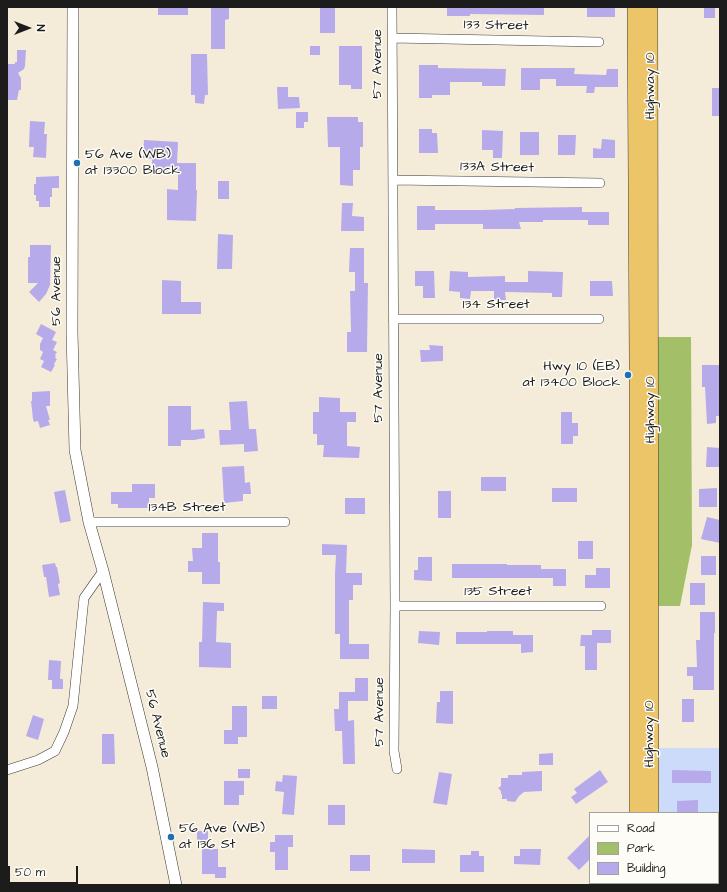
<!DOCTYPE html>
<style>
body{margin:0}
#map{position:relative;width:727px;height:892px;overflow:hidden;background:#f4ecd8;font-family:"Architects Daughter",sans-serif}
canvas{display:block}
.frame{position:absolute;inset:0;border:8px solid #1c1c1c;pointer-events:none}
.legend{position:absolute;left:589px;top:812px;width:130px;height:72px;box-sizing:border-box;background:#fdfcf7;border:1px solid #a3a29f;margin:0;padding:5px 7px;list-style:none;font-size:12px;color:#1c1c1c}
.legend li{display:flex;align-items:center;gap:8px;height:20px}
.legend b{width:20px;border:1px solid #a3a29f}
.north{position:absolute;left:8px;top:8px;width:40px;height:40px;-webkit-text-stroke:3px #fdfcf7;paint-order:stroke;rotate:90deg;font-size:11px;font-weight:700;line-height:16px;text-align:center;color:#1c1c1c}
.north::after{content:'';display:block;margin:auto;width:14px;height:18px;background:#1c1c1c;clip-path:polygon(50% 0,100% 100%,50% 72%,0 100%)}
.scale{position:absolute;left:8px;top:866px;width:70px;height:18px;box-sizing:border-box;border:2px solid #1c1c1c;border-top:0;padding-left:5px;font-size:12px;line-height:14px;white-space:nowrap;color:#1c1c1c;-webkit-text-stroke:3px #fdfcf7;paint-order:stroke}
</style>
<div id="map">
<canvas width="727" height="892"></canvas>
<div class="frame"></div>
<ul class="legend">
<li><b style="height:5px;background:#fff"></b>Road</li>
<li><b style="height:11px;background:#a3c068"></b>Park</li>
<li><b style="height:11px;background:#b7aaea"></b>Building</li>
</ul>
<div class="north">N</div>
<div class="scale">50 m</div>
</div>
<script>
const g = document.querySelector('canvas').getContext('2d');
g.lineJoin = 'round';
function fill(path, color) { g.fillStyle = color; g.fill(path, 'evenodd'); }
function trace(path, color, width, dash) { g.strokeStyle = color; g.lineWidth = width; g.lineCap = dash ? 'butt' : 'round'; g.setLineDash(dash || []); g.stroke(path); }
function label(font, color, halo, rows, align = 'center') {
  g.font = font + ' "Architects Daughter",sans-serif'; g.lineWidth = 3; g.setLineDash([]); g.textBaseline = 'middle'; g.strokeStyle = halo; g.fillStyle = color; for (const [text, x, y, turn = 0] of rows) {
    g.save(); g.translate(x, y); g.rotate((+turn || 0) * Math.PI / 180); g.textAlign = isNaN(turn) ? turn : align; if (halo) g.strokeText(text, 0, 0); g.fillText(text, 0, 0); g.restore();
  }
}
fill(new Path2D(`
 M653,748H720V885H653V883H718V813H653Z`), '#ccdbf9');
fill(new Path2D(`
 M658,337H691L692,545L680,606H656Z`), '#a3c068');
fill(new Path2D(`
 M158,7H188V15H158Z
 M211,7H229V19L225,20V49H211Z
 M320,7H335V33H320Z
 M447,7H544V15L470,14V16H447Z
 M587,7H615V17H587Z
 M704,7H715V18H704Z
 M310,46H320V55H310Z
 M339,46H362V89H351V85H339Z
 M17,50H26L25,66L24,69L18,73L21,78V90H19L17,100H7V71H8V64H15V62H17Z
 M191,54H207L208,95H205L204,104L195,103V95H191Z
 M419,65H438V68L506,69L505,86H482V82H450V95H432V98H419Z
 M521,68H575L574,74L606,75L607,69H618V87H595L594,93H586L587,86H556V79H540V90H521Z
 M277,87H288V97H299L300,108L278,109Z
 M712,88H720V116H712Z
 M296,112H308V122H304V128H296Z
 M327,117H358V122H363V147H360V170H353V186L340,185V147H328Z
 M30,121L45,122L44,134H47L46,158L33,157L34,147H29Z
 M419,129H432V133H437L438,153H419Z
 M482,130L503,131L502,158H493V150H482Z
 M520,132H539V155H520Z
 M558,135H576L575,155H558Z
 M602,139L615,140V158H593V148L601,149Z
 M144,140L178,142L177,163H196V190H197L196,221L167,220V189L178,190V172L152,171V159L143,158Z
 M59,176V188H52V197H50V207H39V201H36V195H34V184H36V177Z
 M218,181H229V199H218Z
 M342,203H353L352,216L364,217V231H341Z
 M417,206H435V210H483L515,209V208L582,207V212H609V225H588V220H543V222H519L521,229H483V224H435V230H417Z
 M218,234L233,235L232,269H217Z
 M30,245H51L50,285L46,294L39,302L29,292L38,283H28V257H30Z
 M350,248H364V283H368L367,352H347V332H351L350,291H355V272H349Z
 M415,271H434L435,298H423V286H415Z
 M450,271L468,272V277L505,276V282H528V271L563,272L562,297H552V293L505,292L506,300H494V291H471L470,299L460,298V292L449,291Z
 M162,280L181,281V302H201V314H162Z
 M590,281H612L613,296H590Z
 M41,324L56,332L52,340L57,342L53,350L57,352L55,355L56,356L55,358L57,359L54,364L55,365L51,372L41,367L44,361L40,359L43,352L40,350V344L43,338L36,334Z
 M429,345L443,346V361L421,362L420,350H430Z
 M702,365H720V416H716V423L707,424L705,387H702Z
 M50,391V406H46L50,420H48L50,425L40,428L38,421L34,422L33,419L31,401H32V392Z
 M319,397L340,398V412H356V422H347V446L360,447L359,458L323,457L324,445H317V434H313V412H319Z
 M247,401L249,429H256L258,451L244,452V444L220,445L219,430H231L229,402Z
 M168,406H191V430L204,429L205,438L194,440H181V446H168Z
 M561,412H572V423H578V436H573V444H561Z
 M707,447L720,448V467H706Z
 M244,466L245,483L250,482L251,494H243V501L224,503L222,467Z
 M481,477H506V491H481Z
 M132,484H155V498H149V508H118V504H111V492H132Z
 M552,488H577V502H552Z
 M717,488V507H699V489Z
 M65,490L71,521L60,523L54,492Z
 M438,491H451V518H438Z
 M345,498H365V514H345Z
 M707,517L720,520V543L701,539Z
 M202,533H218V562H220V584H202V572H188V561H193L192,548H202Z
 M578,541H593V559H578Z
 M322,544L347,545L346,573H362V585H353V600H349V644H369V659H340V634H335V573L336,555H322Z
 M701,556H716V575H701Z
 M418,557H432V581L414,580V570H418Z
 M55,563L56,567H57L60,583L58,584L60,595L49,597L46,577H44L42,565Z
 M452,564H507V565H541V569H566V586H553V578H452Z
 M596,568H610V588H585V575H596Z
 M690,583H705V605H690Z
 M203,602L224,603V611H217L216,642L231,643V668L199,667V642H202Z
 M700,612H715V633H714V690H693V676H687V667H697L696,640H700Z
 M592,630H611V643H597V670H585V646H580L581,635H592Z
 M419,631L440,632L439,645L418,643Z
 M487,631H513V635H533V652L521,653V644H456V632H487Z
 M49,660L61,661L60,679H63V689H52V680H48Z
 M355,678H368V701H348V721L354,720L355,764H343L342,731H335L334,709H339V692H355Z
 M440,691H453V724L436,723L437,702H440Z
 M262,696H277V709H262Z
 M682,699H694V722H682Z
 M232,706H247V737H238V744H224V730H232Z
 M33,715L44,719L38,740L26,736Z
 M102,734H114L115,764H102Z
 M553,753V765H539V754Z
 M238,769H250V778H238Z
 M600,770L608,782L576,804L571,797L577,793L574,789Z
 M672,770L711,771V783H672Z
 M542,771V791L524,792L519,796L515,802L507,801V799H502V794H501V791L498,788L501,786V778H508V775H522V772Z
 M439,772L452,774L447,805L433,803Z
 M283,775L297,776L294,815L282,814L284,792L275,791L276,781L282,782Z
 M224,781H244V795H239V805H224Z
 M698,800V813H677V801Z
 M328,805H345V825H328Z
 M197,831H208V844H197Z
 M275,835H293V847H288V870H275V852H270V842H275Z
 M590,835V859L579,870L567,858Z
 M202,849H218V867H226V878H215V874H202Z
 M402,849L435,850V863H402Z
 M520,849H541L540,865L514,864V856H520Z
 M471,851H479V856H484V872H460V855H471Z
 M350,855H370V871H350Z`), '#b7aaea');
const minor = new Path2D(`
 M392,7L395,606L394,751L397,769
 M392,38L599,42
 M393,180L600,183
 M393,319H599
 M89,522H285
 M395,606H601
 M7,770L38,760L55,751L64,732L73,706L84,598L103,571`);
const tertiary = new Path2D(`
 M73,7L72,332L75,450L89,522L103,571L152,767L176,885`);
const trunk = new Path2D(`
 M635,7L637,359V813
 M650,7L651,813
 M652,883L653,885
 M630,885V883`);
trace(minor, '#3c3b38', 10);
trace(tertiary, '#3c3b38', 12);
trace(trunk, '#3c3b38', 16);
trace(minor, '#fff', 9);
trace(tertiary, '#fff', 11);
trace(trunk, '#edc569', 15);
for (const [x, y, r, color] of [
 [77,163,4,"#1f6fb2"],
 [628,375,4,"#1f6fb2"],
 [171,837,4,"#1f6fb2"]
]) { const dot = new Path2D(); dot.arc(x, y, r, 0, 2 * Math.PI); g.fillStyle = color; g.fill(dot); trace(dot, '#fdfcf7', 1.5); }
label('14px', '#1c1c1c', '#fdfcf7', [
 ["133 Street",496,26,1],
 ["57 Avenue",378,64,-90],
 ["Highway 10",651,86,-90],
 ["133A Street",497,168,1],
 ["56 Avenue",57,291,-90],
 ["134 Street",496,305],
 ["57 Avenue",379,388,-90],
 ["Highway 10",651,410,-90],
 ["134B Street",187,508],
 ["135 Street",498,592],
 ["57 Avenue",380,712,-90],
 ["56 Avenue",157,724,76],
 ["Highway 10",650,734,-90]
]);
label('14px', '#1c1c1c', '#fdfcf7', [
 ["56 Ave (WB)",85,155],
 ["at 13300 Block",85,171],
 ["Hwy 10 (EB)",620,367,"right"],
 ["at 13400 Block",620,383,"right"],
 ["56 Ave (WB)",179,829],
 ["at 136 St",179,845]
], 'left');
</script>
